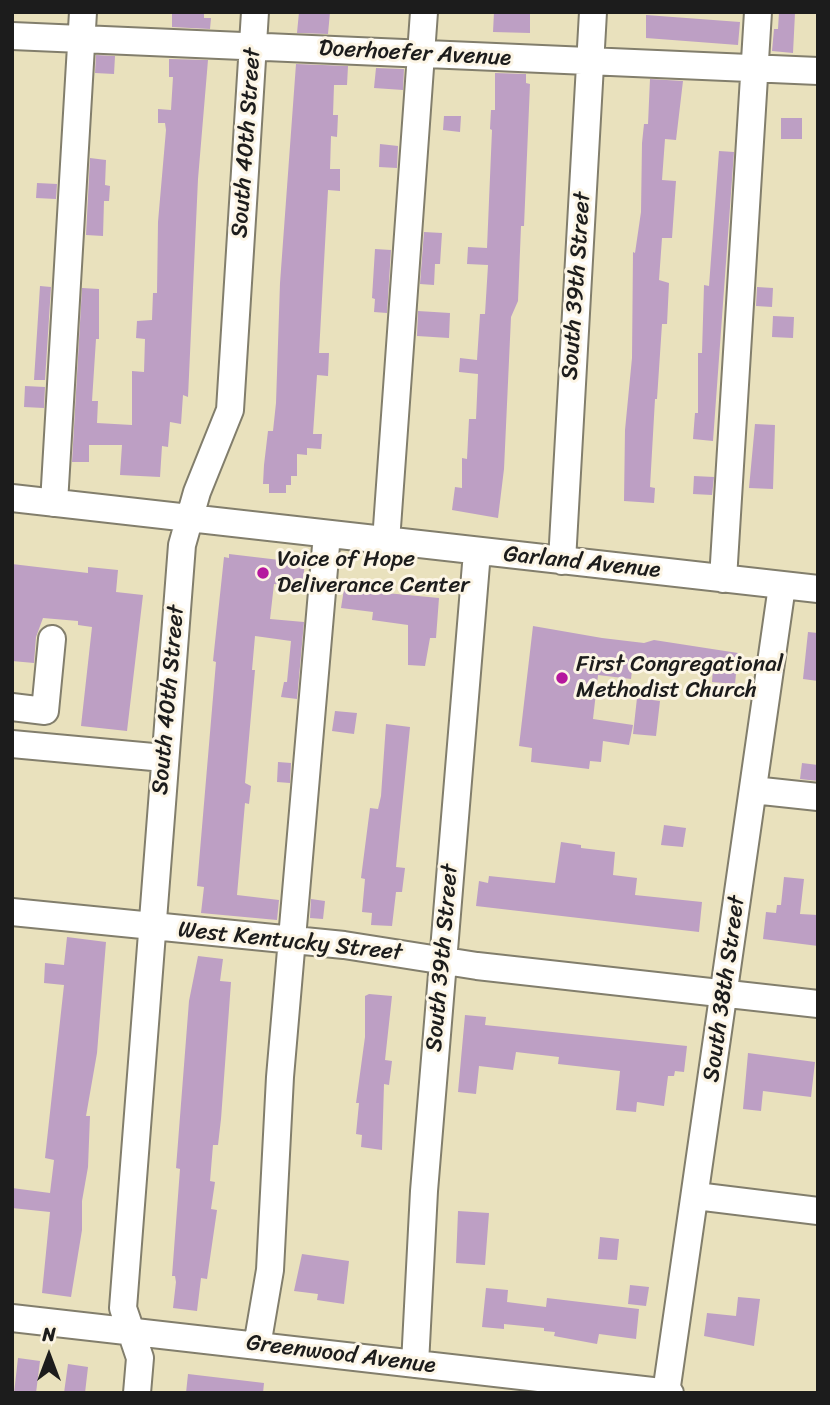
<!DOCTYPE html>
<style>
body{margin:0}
#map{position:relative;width:830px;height:1405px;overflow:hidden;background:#e9e1bd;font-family:Sriracha,sans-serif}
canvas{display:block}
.frame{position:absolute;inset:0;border:14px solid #1c1c1c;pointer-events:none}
.north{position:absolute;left:14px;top:1321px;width:70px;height:70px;-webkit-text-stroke:5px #fcf5e5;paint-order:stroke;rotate:0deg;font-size:19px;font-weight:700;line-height:28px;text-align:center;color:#1c1c1c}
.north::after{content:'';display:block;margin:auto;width:24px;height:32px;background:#1c1c1c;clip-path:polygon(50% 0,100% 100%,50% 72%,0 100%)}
</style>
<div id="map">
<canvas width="830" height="1405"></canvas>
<div class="frame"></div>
<div class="north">N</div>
</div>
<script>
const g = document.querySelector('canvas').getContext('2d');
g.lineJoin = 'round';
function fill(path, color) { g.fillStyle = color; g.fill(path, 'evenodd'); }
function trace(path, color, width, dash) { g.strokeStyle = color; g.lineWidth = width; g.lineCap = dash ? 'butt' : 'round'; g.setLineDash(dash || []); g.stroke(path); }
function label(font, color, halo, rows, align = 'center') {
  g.font = font + ' Sriracha,sans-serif'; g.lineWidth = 6; g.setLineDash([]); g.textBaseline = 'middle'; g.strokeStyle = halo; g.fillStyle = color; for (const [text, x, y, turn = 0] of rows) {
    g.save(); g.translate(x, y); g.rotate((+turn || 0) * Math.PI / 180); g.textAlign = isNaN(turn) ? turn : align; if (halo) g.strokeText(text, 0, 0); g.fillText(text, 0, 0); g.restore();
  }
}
fill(new Path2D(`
 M172,12H204V18H211L210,29L172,27Z
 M299,12H330L328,34L297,33Z
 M494,12H530V33L493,32Z
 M779,12L795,13L793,53L772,51L774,29H778Z
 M646,15L740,22L738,45L646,38Z
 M96,55L115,56L114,74L95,73Z
 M169,59L208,60L198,179L188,397L183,395L181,424L170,422L168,447L162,446L160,477L120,475L122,445H89V462H72L82,288L99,289V339H96L92,401H98L97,423L132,425V371L144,372L145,339L136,338L137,321L152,320L153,293H157L158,222L166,130L165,123H158V109L171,110L173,77H169Z
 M296,64L348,66L347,85H334L333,115H338L337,137L331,136L330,169H340V191L328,190L319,353H329L328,376L317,375L313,434H322L321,449L307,448V455L297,454V476H291V485H286V493H269V484H263L264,465L268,431H273L276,403L280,283Z
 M376,68L404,69L403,90L374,88Z
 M495,73L526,74V83L530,84L524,226H521L518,301L511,317L504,469L498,518L452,510L455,487L462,488V458L467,459L469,419H476L478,374L459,372L460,358L477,360L480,314H485L488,265L467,264L468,247L487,248L492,130L490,129L491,110H495Z
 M650,79L683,81L676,140L665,139L662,180L676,181L672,238H662L659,280L669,283L667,324H662L657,399H655L650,487L655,488L654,503L624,501L625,430L632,358L633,252L635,253L641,212L642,143L644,124H648Z
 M444,116H461L460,132L443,130Z
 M781,118H802V139H781Z
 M380,144L398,146L397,168L379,167Z
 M719,151L734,152L713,441L693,439L695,413H698V353H702L704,285L709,286Z
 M90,158L106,160L105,185L110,186L109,201H104L103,236L86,235Z
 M37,183L57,184L56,199L36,198Z
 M424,232L442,233L440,264H435L434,285L420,284Z
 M375,249L391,250L387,313L374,312L375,299L372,298Z
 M40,286L51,287L45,380H34Z
 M757,287L773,288L772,307L756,306Z
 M418,311L450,313L449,338L417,336Z
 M773,316L794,317L793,338L772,337Z
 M25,386L45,387L44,408L24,407Z
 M755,424L775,425L773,489L749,488Z
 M694,476L714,477L712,495L693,494Z
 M229,554L305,563L302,587L274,584L270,619L304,622L297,699L281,697L284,682H287L291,641L255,636L252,670H255L245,783L251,786L249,804L245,803L237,895L279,900L277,920L201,913L204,887L197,886L216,662L213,661L224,557L229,558Z
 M12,564L88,573V567L118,570L116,592L143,595L127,731L81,726L92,627L78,625V621L43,618L36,637L34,663L12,661Z
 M344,589L439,598L436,638H430L425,666L408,665V625L372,620L373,612L341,608Z
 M533,626L602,638L644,643L654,640L738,653L735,684L712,682L713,668L633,662L631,679L598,675L593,719L633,725L629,745L603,741L601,762L590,761L589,769L531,762L532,748L519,746Z
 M808,632L818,633V681L803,679Z
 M637,698L660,701L656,736L633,734Z
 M335,711L357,713L354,734L332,731Z
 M386,724L410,727L396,867L405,868L402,892H396L392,926L371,925L372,913L362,912L365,879L361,878L370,808L378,809L381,796Z
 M278,762L291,763L290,783L277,782Z
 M802,763L818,765V781L800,779Z
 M664,825L686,828L683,847L661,845Z
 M561,842L581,845V848L615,852L613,875L637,878L635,895L702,902L699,932L476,906L479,881L488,883L489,876L555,883Z
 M784,877L804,879L800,914L818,915V946L763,939L766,912L776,913L777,905H781Z
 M311,899L325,901L323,919L310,918Z
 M67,937L106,942L97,1053L86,1116H90L88,1167L82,1201V1230L71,1297L42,1293L50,1212L12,1208V1188L50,1193L54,1160L45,1158L64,985L44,983L45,963L64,965Z
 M198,956L223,959L220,981L231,982L221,1119L218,1145H213L210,1181L215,1182L211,1209L217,1210L207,1279L201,1278L197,1311L173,1308L176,1282L175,1276H172L180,1169L176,1168L189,1001Z
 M369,994L392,996L385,1060L392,1061L389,1085L384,1084L382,1150L361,1147L362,1135L356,1134L359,1103H356L365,1037V996Z
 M465,1015L486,1017L485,1025L687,1046L684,1072L675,1071L674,1076H668L664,1106L637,1102L636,1112L616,1110L620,1071L558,1064L559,1057L516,1052L513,1070L479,1066L476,1094L458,1092Z
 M748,1053L815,1062L811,1097L763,1091L761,1111L743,1109Z
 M458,1211L489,1213L485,1265L456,1263Z
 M600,1237L619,1239L617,1260L598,1259Z
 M302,1254L349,1261L344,1304L317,1300L318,1294L294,1291Z
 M630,1285L649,1287L646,1306L628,1304Z
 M486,1288L508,1290L507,1302L546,1307L547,1298L639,1309L636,1339L599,1334L597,1344L554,1336L555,1332L544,1331V1328L504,1324V1329L482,1327Z
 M738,1297L760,1299L754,1346L704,1336L707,1313L736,1316Z
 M18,1358L40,1361L36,1393H14Z
 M68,1364L88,1367L85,1393H64Z
 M188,1374L264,1383L263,1393H186Z`), '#bd9fc4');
const minor = new Path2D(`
 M12,36L818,71
 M12,498L818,589
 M54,503L83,12
 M386,541L424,12
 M562,561L593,12
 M723,579L758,12
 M12,707L45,711L52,639
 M12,744L164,758
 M753,790L818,797
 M12,912L344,945L477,966L818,1004
 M696,1196L818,1211
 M12,1318L670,1393
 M257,1346L270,1270L280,1077L327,534
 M415,1364L424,1191L477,552
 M137,1393L140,1358L123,1308L182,545L197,492L230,410L255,12
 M666,1393L782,586`);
trace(minor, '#827e6c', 30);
trace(minor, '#fff', 26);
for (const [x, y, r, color] of [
 [263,573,7,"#b5179e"],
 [562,678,7,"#b5179e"]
]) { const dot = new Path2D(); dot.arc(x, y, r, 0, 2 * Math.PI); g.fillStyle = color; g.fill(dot); trace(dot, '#fcf5e5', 2.5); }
label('23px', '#1c1c1c', '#fcf5e5', [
 ["Doerhoefer Avenue",415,54,3],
 ["South 40th Street",247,143,-86],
 ["South 39th Street",577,286,-86],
 ["Garland Avenue",582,563,6],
 ["South 40th Street",169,700,-85],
 ["West Kentucky Street",290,942,6],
 ["South 39th Street",443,958,-85],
 ["South 38th Street",725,989,-82],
 ["Greenwood Avenue",341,1355,7]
]);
label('23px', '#1c1c1c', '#fcf5e5', [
 ["Voice of Hope",277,560],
 ["Deliverance Center",277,586],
 ["First Congregational",576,665],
 ["Methodist Church",576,691]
], 'left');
</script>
